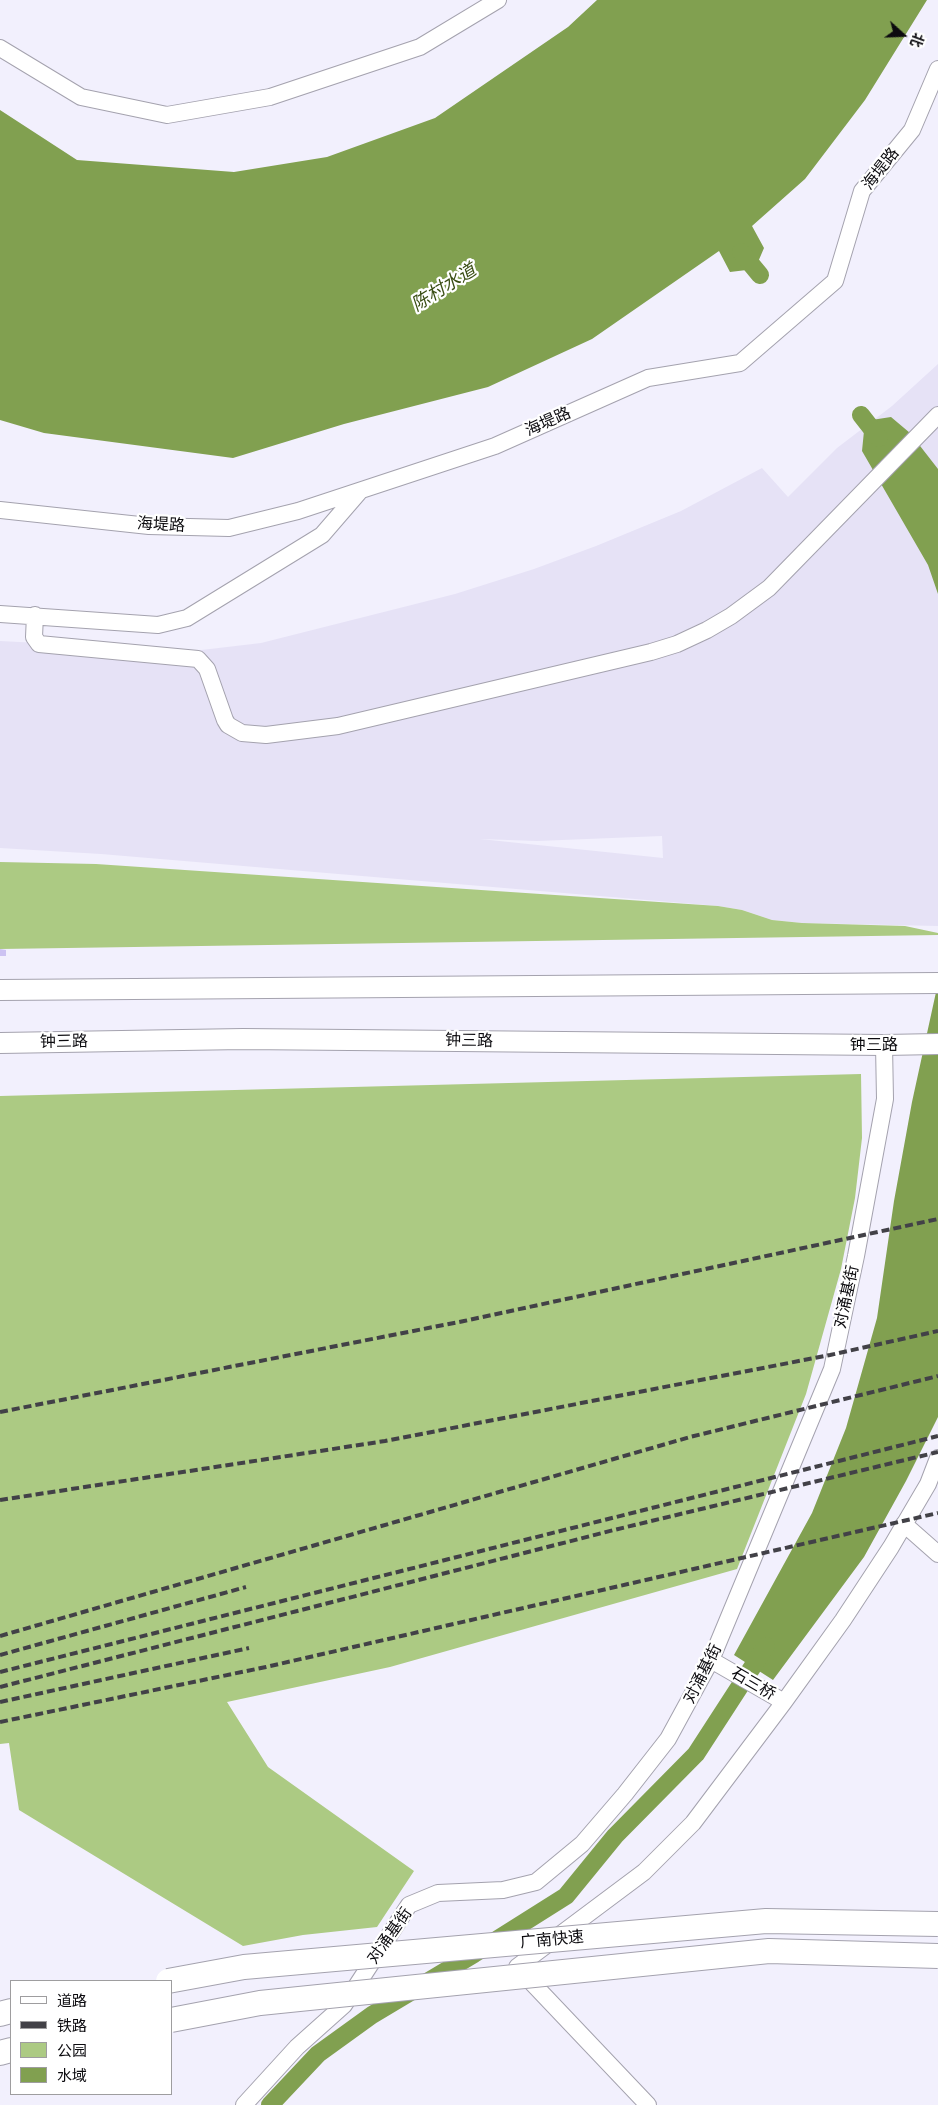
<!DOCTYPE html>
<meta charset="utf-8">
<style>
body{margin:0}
#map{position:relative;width:938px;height:2105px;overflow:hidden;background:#f2f0fd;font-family:Merriweather,"Noto Sans SC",serif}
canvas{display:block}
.legend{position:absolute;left:10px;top:1980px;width:162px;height:115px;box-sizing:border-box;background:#fff;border:1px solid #9e9d9f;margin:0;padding:6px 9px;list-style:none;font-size:15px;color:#0c0b0f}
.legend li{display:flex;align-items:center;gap:10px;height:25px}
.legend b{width:25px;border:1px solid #9e9d9f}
.north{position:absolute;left:878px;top:10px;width:50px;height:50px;-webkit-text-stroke:4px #fff;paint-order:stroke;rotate:110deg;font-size:14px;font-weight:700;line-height:20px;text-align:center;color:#0c0b0f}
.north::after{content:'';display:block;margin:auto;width:18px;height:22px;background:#0c0b0f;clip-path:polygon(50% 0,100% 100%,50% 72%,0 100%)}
</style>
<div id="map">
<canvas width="938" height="2105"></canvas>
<ul class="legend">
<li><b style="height:6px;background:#fff"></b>道路</li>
<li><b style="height:6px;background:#424147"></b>铁路</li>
<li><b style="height:14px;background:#acca83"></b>公园</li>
<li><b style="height:14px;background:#81a050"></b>水域</li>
</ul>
<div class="north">北</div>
</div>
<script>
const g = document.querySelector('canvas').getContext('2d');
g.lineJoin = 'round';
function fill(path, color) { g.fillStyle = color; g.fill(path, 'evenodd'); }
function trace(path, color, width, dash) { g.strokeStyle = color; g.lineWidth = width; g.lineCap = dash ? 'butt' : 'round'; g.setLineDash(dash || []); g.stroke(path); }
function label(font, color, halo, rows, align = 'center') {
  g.font = font + ' Merriweather,"Noto Sans SC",serif'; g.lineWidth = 4.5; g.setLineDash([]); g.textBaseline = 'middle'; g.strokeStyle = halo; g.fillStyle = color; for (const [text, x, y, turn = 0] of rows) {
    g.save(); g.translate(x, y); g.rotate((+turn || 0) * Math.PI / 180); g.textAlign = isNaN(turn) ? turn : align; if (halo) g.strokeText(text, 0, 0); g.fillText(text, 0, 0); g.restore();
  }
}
fill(new Path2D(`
 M938,364V926L802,923L772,920L742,910L718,906L101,854L0,848V641L193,651L261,643L455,594L534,569L596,546L681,511L762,468L788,497L837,448L892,406ZM662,836L663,858L480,839L537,841Z`), '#e6e2f6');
fill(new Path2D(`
 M0,862L96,864L718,906L742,910L772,920L802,923L905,926L938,933V935L0,949Z
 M861,1074L862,1138L855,1198L841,1269L806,1394L737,1569L390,1667L227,1702L268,1767L414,1871L377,1927L303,1935L243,1946L19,1810L9,1743L0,1744V1096Z`), '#acca83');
fill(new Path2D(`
 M597,0H927L865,100L805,179L752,226L764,248L755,269L730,272L719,251L592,339L488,387L344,424L233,458L44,433L0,420V110L77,160L234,172L327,157L435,118L568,27Z
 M891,417L910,433L938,469V594L928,565L862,451L865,421Z
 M938,983V1417L906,1481L864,1557L773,1680L734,1655L812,1513L846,1428L877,1318L894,1201L912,1102Z`), '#81a050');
trace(new Path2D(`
 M741,252L760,275
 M861,415L879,438
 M270,2105L318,2054L372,2015L474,1954L566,1896L615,1836L696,1754L766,1646`), '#81a050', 18);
fill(new Path2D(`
 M0,949L6,950V956H0Z`), '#ccc2f2');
const minor = new Path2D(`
 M0,48L81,97L167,115L270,97L420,47L498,0
 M0,510L149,526L229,528L298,511L495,446L648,378L740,363L835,281L862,191L912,130L938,69
 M0,614L158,625L187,618L322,535L360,491
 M35,615L34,637L39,644L198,659L207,669L225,720L228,725L242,733L266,735L338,726L651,652L677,644L707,630L731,616L769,588L938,415
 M904,1524L938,1554
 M711,1660L784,1702
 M244,2105L297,2047L344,2005L409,1905L438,1893L503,1890L536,1882L582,1844L625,1794L668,1739L711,1660L832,1369L856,1256L885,1099L884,1045
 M648,2105L517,1967L644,1872L693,1823L784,1702L843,1620L891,1547L928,1484L938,1458`);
const major = new Path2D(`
 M0,990L938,983
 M0,1043L243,1039L884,1045L938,1044`);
const highway = new Path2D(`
 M0,2014L11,2011
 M0,2053L11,2050`);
trace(minor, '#a4a2ae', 18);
trace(major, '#a4a2ae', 22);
trace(highway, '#a4a2ae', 26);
trace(minor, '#fff', 16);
trace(major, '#fff', 20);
trace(highway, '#fff', 24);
trace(new Path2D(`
 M0,1412L464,1321L938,1219
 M0,1500L385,1441L830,1355L938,1331
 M0,1636L690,1437L938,1376
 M0,1655L246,1587
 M0,1672L938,1436
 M0,1687L614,1530L938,1452
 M0,1702L249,1648
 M0,1722L266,1667L938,1513`), '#424147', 4, [8, 4]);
const highwayBridge = new Path2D(`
 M168,1981L244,1967L766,1921L938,1924
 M171,2020L260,2003L769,1951L938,1956`);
trace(highwayBridge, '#a4a2ae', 26, []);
trace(highwayBridge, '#fff', 24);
label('16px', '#0c0b0f', '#fff', [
 ["海堤路",881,169,-52],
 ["海堤路",548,422,-24],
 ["海堤路",161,525,3],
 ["钟三路",469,1041,1],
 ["钟三路",64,1042,-1],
 ["钟三路",874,1045],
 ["对涌基街",847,1297,-78],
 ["对涌基街",703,1674,-63],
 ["石三桥",753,1684,30],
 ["对涌基街",390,1936,-55],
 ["广南快速",552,1940,-5]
]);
label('italic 18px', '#3a4e14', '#fff', [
 ["陈村水道",444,288,-32]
]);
</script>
